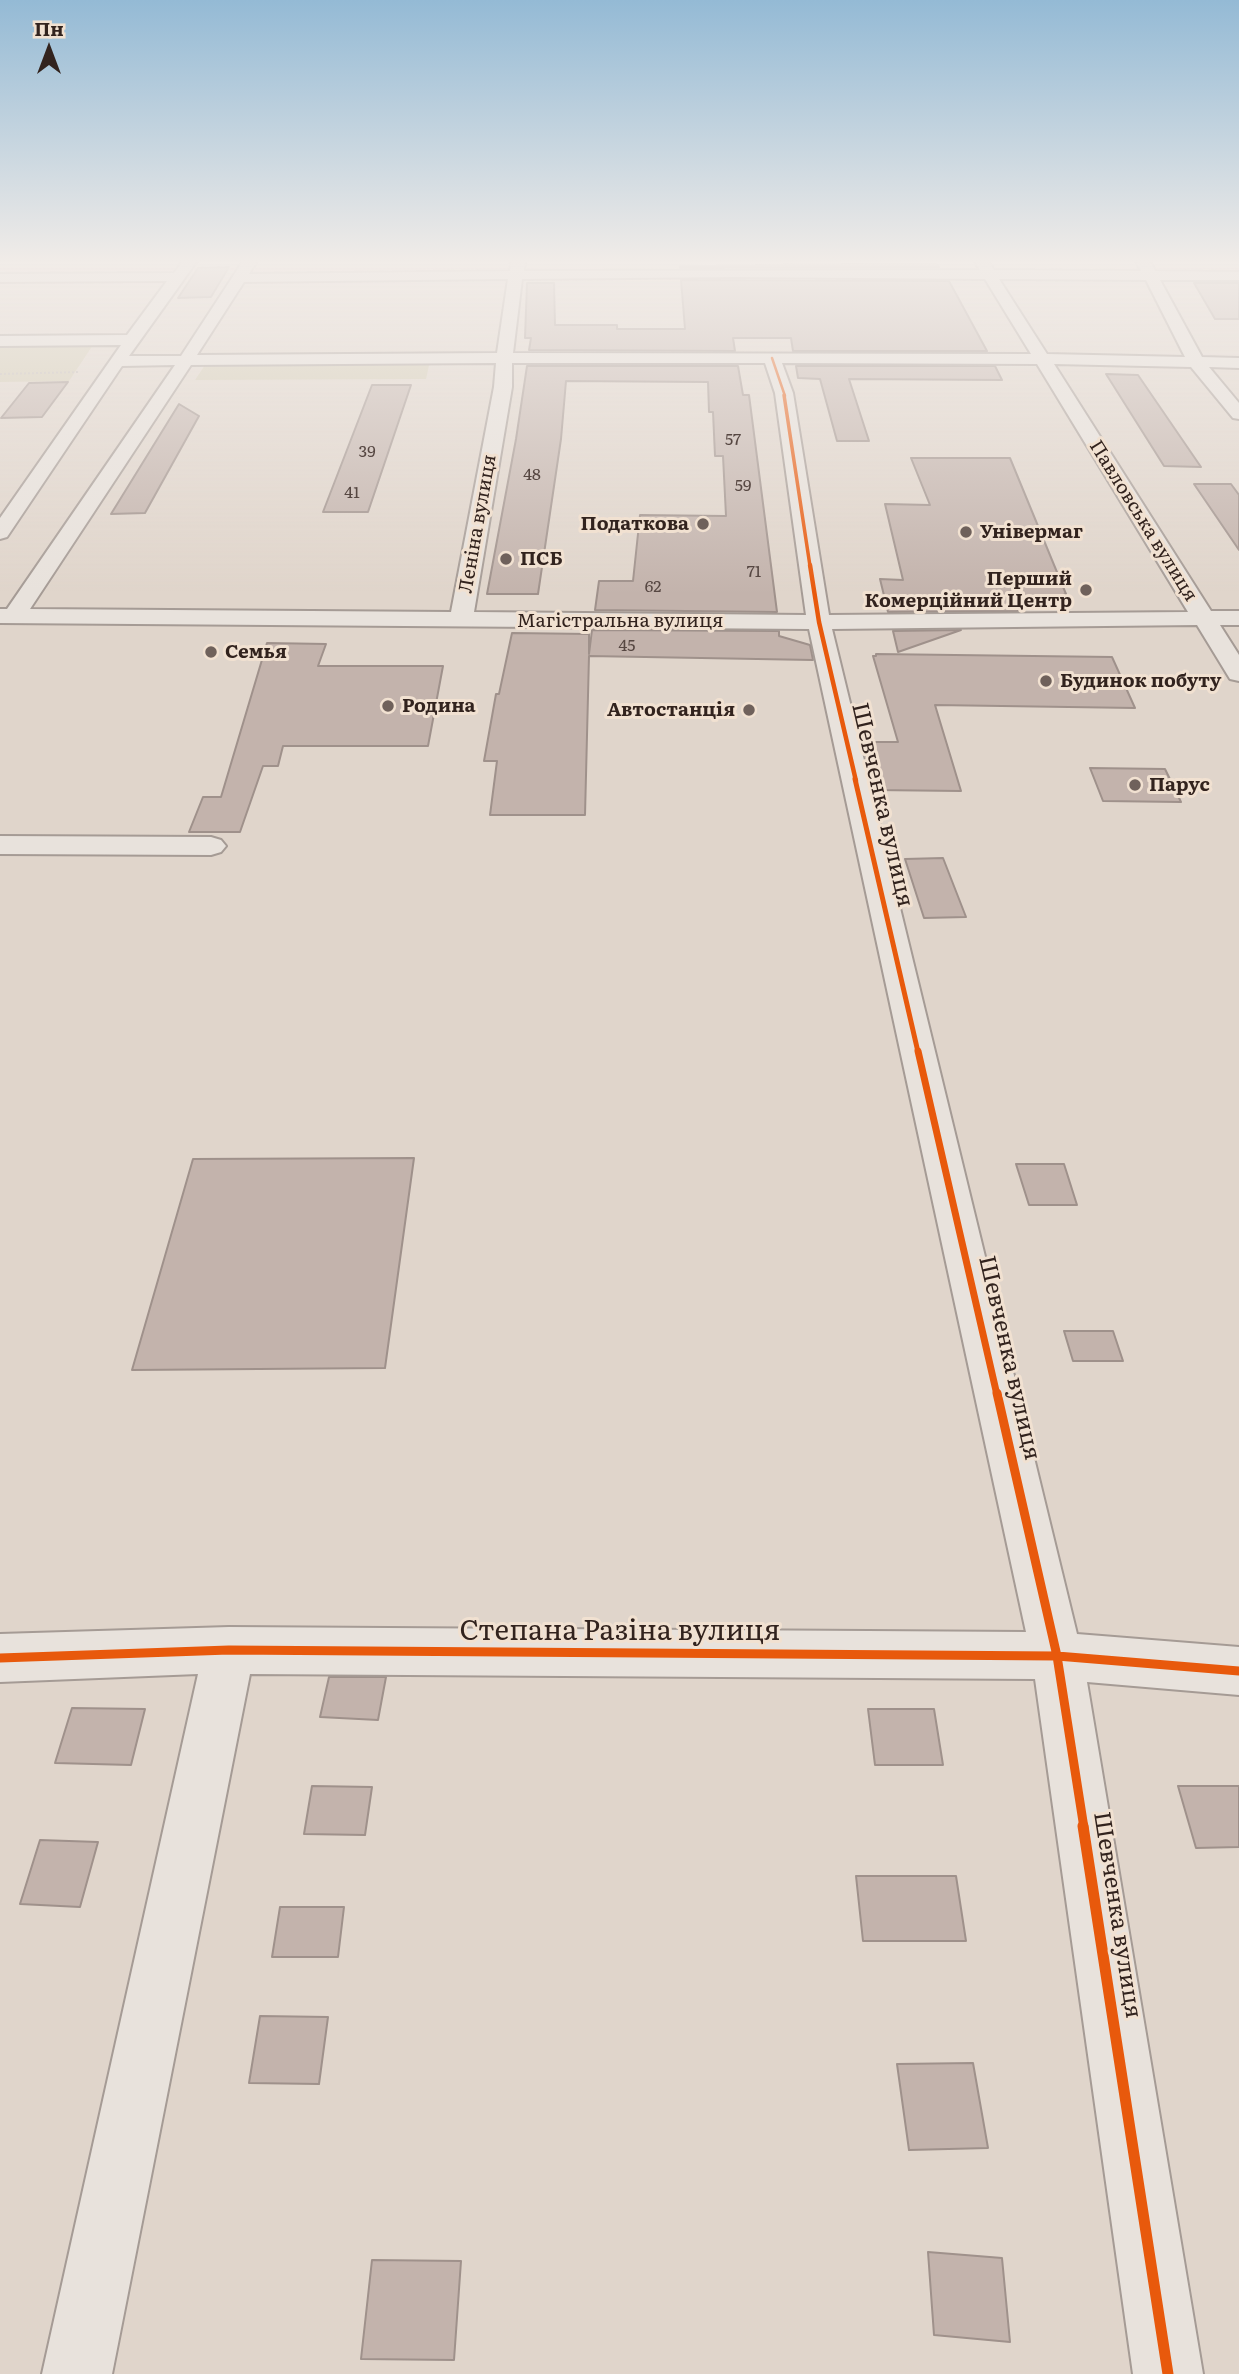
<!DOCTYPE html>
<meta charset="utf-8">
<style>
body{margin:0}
#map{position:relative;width:1239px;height:2374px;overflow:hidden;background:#e0d5cb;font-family:Literata,serif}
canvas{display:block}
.north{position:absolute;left:14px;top:14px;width:70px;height:70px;-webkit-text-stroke:5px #f1e1d1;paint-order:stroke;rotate:0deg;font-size:19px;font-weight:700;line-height:28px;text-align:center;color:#32231e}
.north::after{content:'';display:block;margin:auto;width:24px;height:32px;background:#32231e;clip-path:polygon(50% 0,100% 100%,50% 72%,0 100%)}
</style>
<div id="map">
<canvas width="1239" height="2374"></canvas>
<div class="north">Пн</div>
</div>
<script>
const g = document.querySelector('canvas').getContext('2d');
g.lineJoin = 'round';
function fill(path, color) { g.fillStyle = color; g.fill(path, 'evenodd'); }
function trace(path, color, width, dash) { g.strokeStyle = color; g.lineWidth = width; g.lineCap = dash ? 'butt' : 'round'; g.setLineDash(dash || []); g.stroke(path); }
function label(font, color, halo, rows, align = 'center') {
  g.font = font + ' Literata,serif'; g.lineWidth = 6; g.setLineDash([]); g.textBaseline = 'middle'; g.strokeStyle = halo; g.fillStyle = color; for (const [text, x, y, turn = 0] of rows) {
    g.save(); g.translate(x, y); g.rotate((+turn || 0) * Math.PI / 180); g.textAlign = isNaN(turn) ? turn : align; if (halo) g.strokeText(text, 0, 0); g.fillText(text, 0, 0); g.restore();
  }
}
fill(new Path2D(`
 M95,342L69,381L0,382V343Z
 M430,361L426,379L195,380L207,362Z`), '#d1c9af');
const building = new Path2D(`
 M870,264H937L939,267L680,268V266Z
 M229,267L211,297L178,298L198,268Z
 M681,280L949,281L987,351H793L791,338H733L735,351L529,350L531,338H525L527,283H554L555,325H617V329H685Z
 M1194,283H1239V319H1215Z
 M527,366H738L743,395H749L777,612L595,610L599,581H633L640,515L726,516L723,456H715L713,412H709L708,382L566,381L561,439L538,594H487L516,439Z
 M796,366H995L1002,380L849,379L869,441H837L820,379L798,378Z
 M1106,374L1138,375L1201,467L1164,466Z
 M68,382L42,417L1,418L29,383Z
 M372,385H411L368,512H323Z
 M179,404L199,416L145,513L111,514Z
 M911,458H1010L1066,594L1017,611L888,612L880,579L903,580L885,504L930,505Z
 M1194,484H1231L1239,495V550Z
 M592,630L779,631V636L810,645L813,660L589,656L585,815H490L497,761H484L496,694H499L512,633L589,634V654Z
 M961,630L898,652L893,631Z
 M267,643L326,644L318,666H443L428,746H283L278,766H263L240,832H189L203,797H221Z
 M876,654L1112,657L1135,708L935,705L961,791L874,790L862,742H898L873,656H876Z
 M1090,768L1165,769L1181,802L1103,801Z
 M943,858L966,917L924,918L905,859Z
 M414,1158L385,1368L132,1370L193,1159Z
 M1016,1164H1064L1077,1205H1029Z
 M1064,1331H1113L1123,1361H1073Z
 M329,1677H386L378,1720L320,1717Z
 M72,1708L145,1709L131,1765L55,1763Z
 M868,1709H934L943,1765H875Z
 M312,1786L372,1787L365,1835L304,1834Z
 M1178,1786H1239V1847L1196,1848Z
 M40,1840L98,1842L80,1907L20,1904Z
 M856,1876H956L966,1941H863Z
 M280,1907H344L338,1957H272Z
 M260,2016L328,2017L319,2084L249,2083Z
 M973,2063L988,2148L909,2150L897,2064Z
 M928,2252L1002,2258L1010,2342L934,2335Z
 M372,2260L461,2261L454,2360L361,2359Z`);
fill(building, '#c3b3ac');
trace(building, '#9f918b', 2);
const minor = new Path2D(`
 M183,261H197L129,356H181L243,261H257L249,274L510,271L511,261H525L524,271L980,270L974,261H988L994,270L1141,271L1136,261H1150L1155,271L1239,272V280H1160L1202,357L1239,358V368L1209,367L1239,403V419L1233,418L1191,367L1054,364L1211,611H1239V625H1220L1239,655V681L1230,679L1197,625L832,629L1077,1634L1239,1647V1695L1087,1682L1203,2374H1133L1035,1679L250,1674L112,2374H42L198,1674L0,1682V1634L229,1627L1026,1632L809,629L0,623V609H7L175,365L122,366L7,537L0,539V518L121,345L0,346V336L127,335L167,281L0,282V274L174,273ZM735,277L985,279L1031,354L513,353L522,279ZM508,279L497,353L197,355L244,282ZM999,279L1146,280L1185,357L1047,354ZM496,363L494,387L451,612L30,609L191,365ZM512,363H765L775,393L806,615L474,612L512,387ZM782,363L1037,364L1188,612L829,615L793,393Z
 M0,836L211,837L221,840L226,846L221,852L211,855L0,854Z`);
trace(minor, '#a59b95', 4);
trace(new Path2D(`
 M0,374L80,372`), '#c1b9b4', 2, [2, 2]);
fill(minor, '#e8e2dc');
trace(new Path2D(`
 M772,358L785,396`), '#e8590c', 2.5);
trace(new Path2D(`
 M784,395L810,566`), '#e8590c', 3.5);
trace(new Path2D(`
 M810,565L819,622L856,781`), '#e8590c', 4.5);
trace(new Path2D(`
 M855,779L918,1052`), '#e8590c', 5);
trace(new Path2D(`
 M918,1051L997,1395`), '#e8590c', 7);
trace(new Path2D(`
 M997,1393L1057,1656L1084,1828
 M0,1658L229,1650L1057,1656L1239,1671`), '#e8590c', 9);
trace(new Path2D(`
 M1083,1826L1168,2374`), '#e8590c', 11);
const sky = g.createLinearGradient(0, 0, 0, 594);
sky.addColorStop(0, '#94bad5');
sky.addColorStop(0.44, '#f1ece8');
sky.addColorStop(1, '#f1ece800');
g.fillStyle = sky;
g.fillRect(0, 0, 1239, 594);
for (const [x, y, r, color] of [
 [703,524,7,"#6f615b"],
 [966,532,7,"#6f615b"],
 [506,559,7,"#6f615b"],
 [1086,590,7,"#6f615b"],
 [211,652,7,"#6f615b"],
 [1046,681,7,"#6f615b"],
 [388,706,7,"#6f615b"],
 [749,710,7,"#6f615b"],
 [1135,785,7,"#6f615b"]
]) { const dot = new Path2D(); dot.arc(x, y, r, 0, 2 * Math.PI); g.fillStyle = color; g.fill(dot); trace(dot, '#f1e1d1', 2.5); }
label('16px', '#564742', null, [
 ["57",733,440],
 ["39",367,452],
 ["48",532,475],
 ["59",743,486],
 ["41",352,493],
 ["71",754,572],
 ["62",653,587],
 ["45",627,646]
]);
label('19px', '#32231e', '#f1e1d1', [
 ["Павловська вулиця",1143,521,58],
 ["Леніна вулиця",478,524,-80],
 ["Магістральна вулиця",620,621]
]);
label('bold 19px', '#32231e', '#f1e1d1', [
 ["Податкова",689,524,"right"],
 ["Універмаг",980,532],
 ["ПСБ",520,559],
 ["Перший",1072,579,"right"],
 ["Комерційний Центр",1072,601,"right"],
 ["Семья",225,652],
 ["Будинок побуту",1060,681],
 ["Родина",402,706],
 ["Автостанція",735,710,"right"],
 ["Парус",1149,785]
], 'left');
label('23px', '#32231e', '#f1e1d1', [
 ["Шевченка вулиця",882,805,77],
 ["Шевченка вулиця",1009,1358,77],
 ["Шевченка вулиця",1117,1915,81]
]);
label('28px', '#32231e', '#f1e1d1', [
 ["Степана Разіна вулиця",620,1632]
]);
</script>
